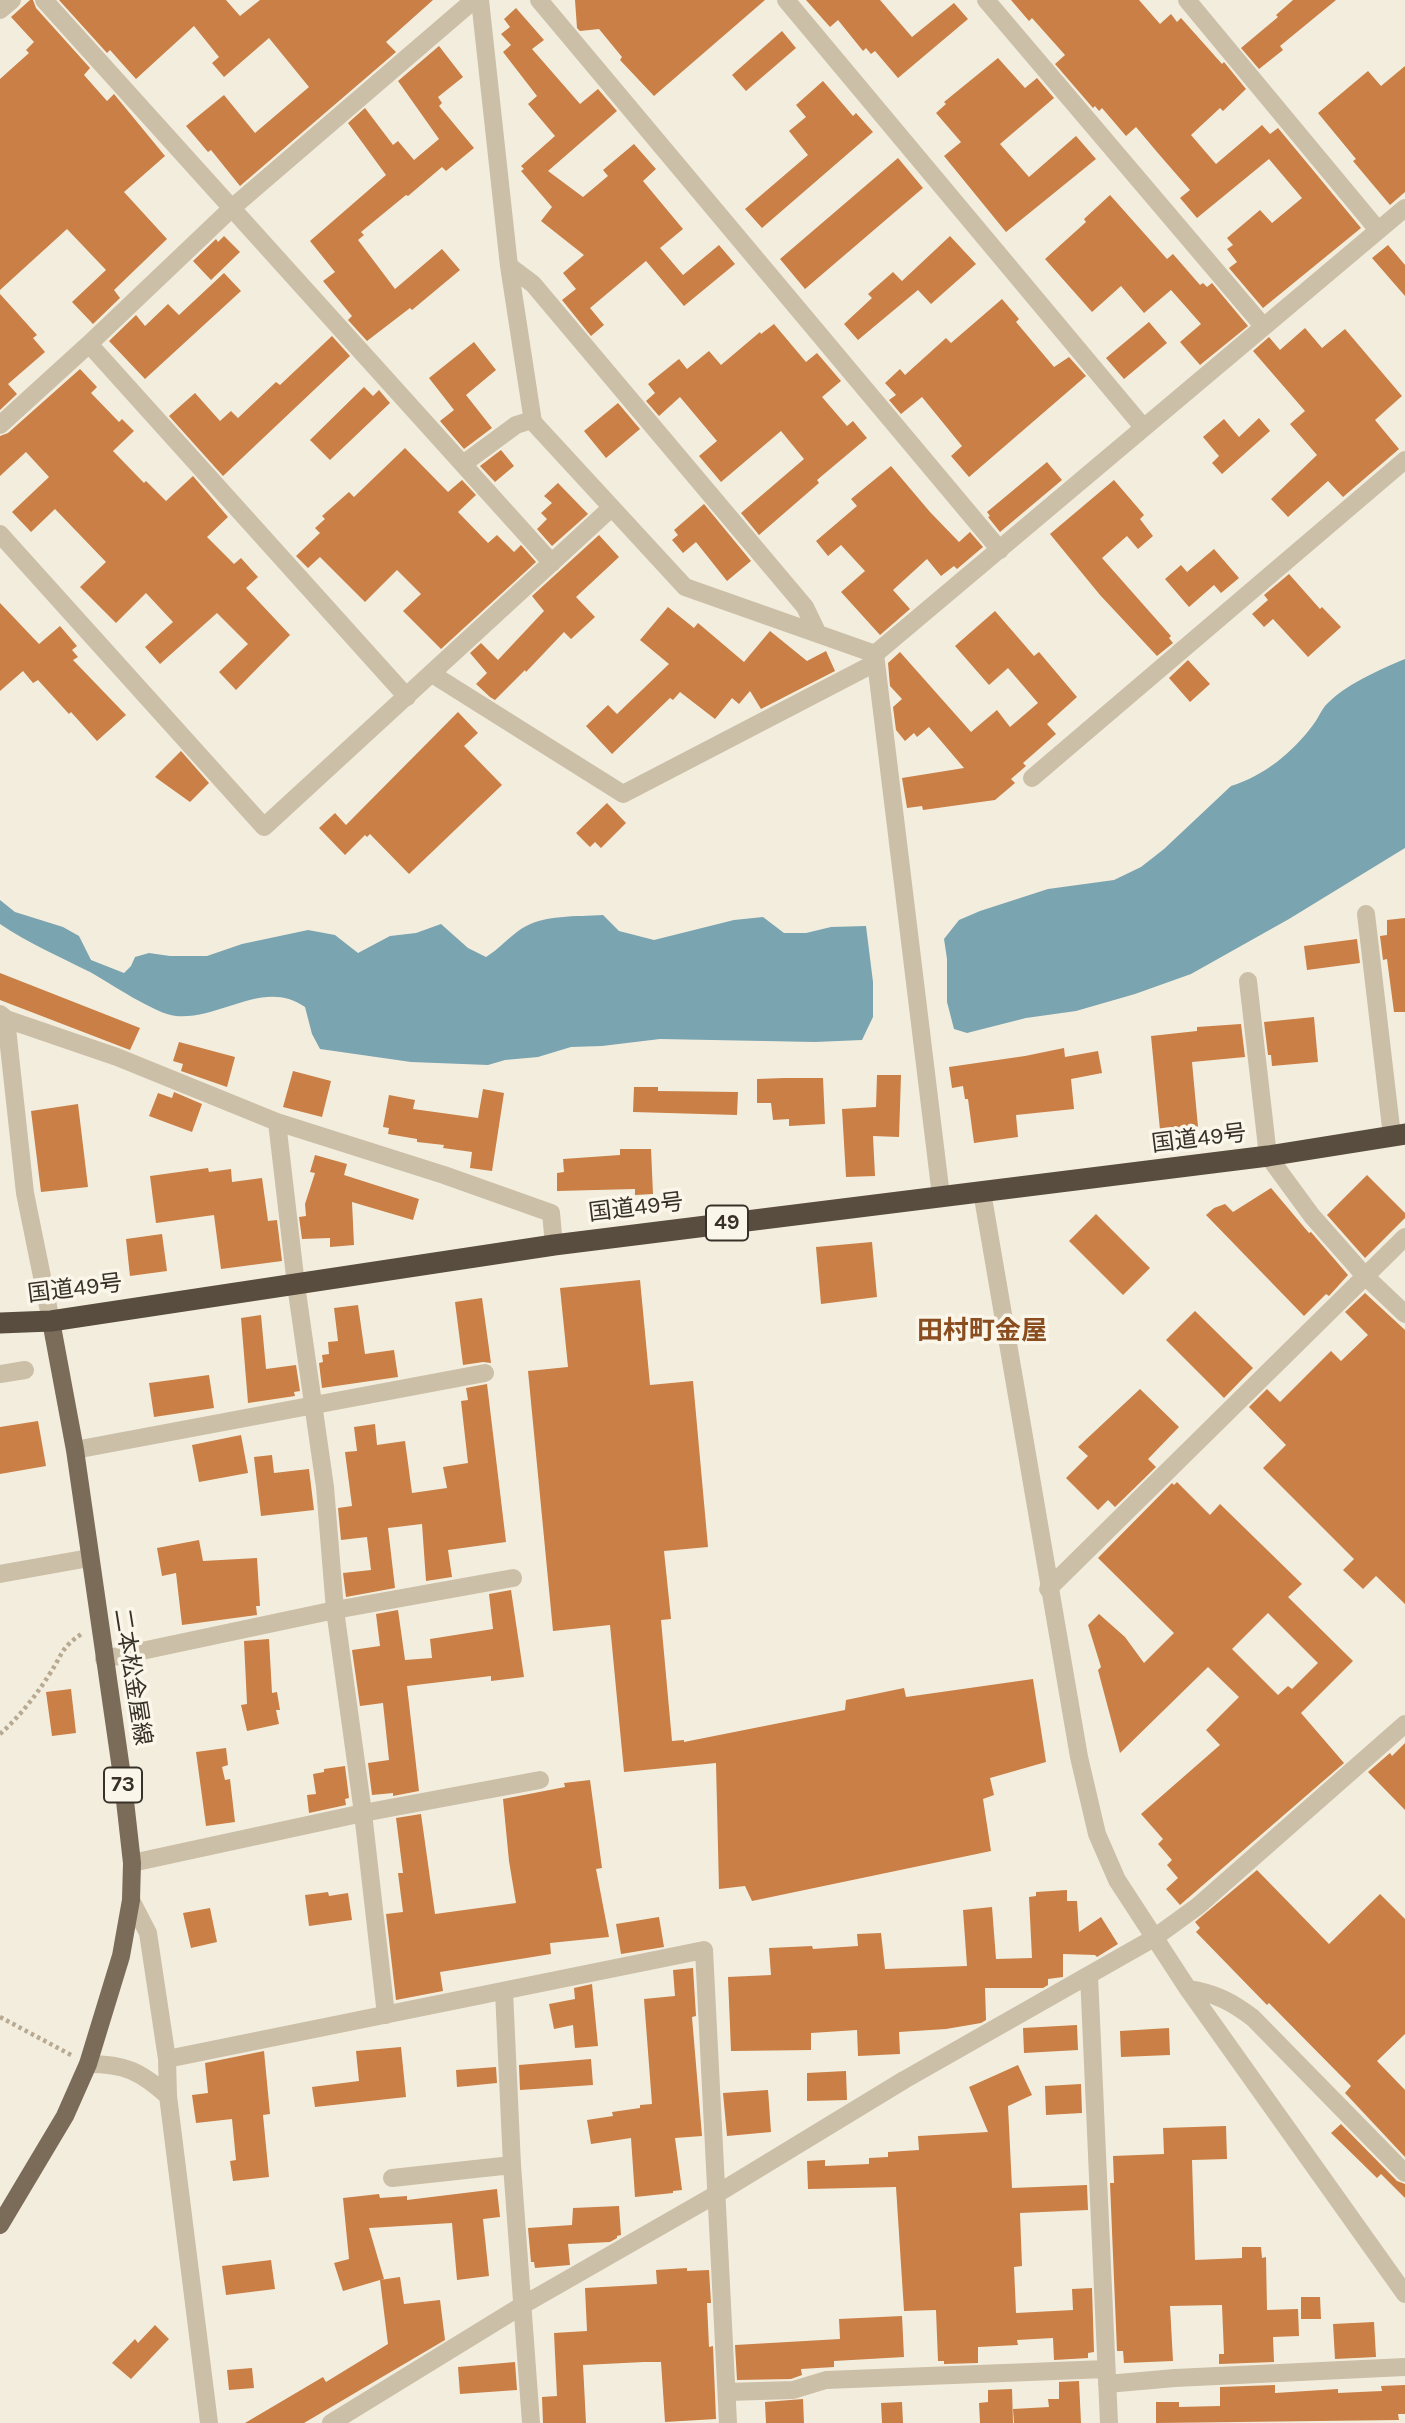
<!DOCTYPE html>
<meta charset="utf-8">
<style>
body{margin:0}
canvas{display:block;background:#f3eddd}
</style>
<canvas width="1405" height="2423"></canvas>
<script>
const g = document.querySelector('canvas').getContext('2d');
g.lineJoin = 'round';
function fill(path, color) { g.fillStyle = color; g.fill(path, 'evenodd'); }
function trace(path, color, width, dash) { g.strokeStyle = color; g.lineWidth = width; g.lineCap = dash ? 'butt' : 'round'; g.setLineDash(dash || []); g.stroke(path); }
function label(font, color, halo, rows, align = 'center') {
  g.font = font + ' Karla,"Noto Sans JP",sans-serif'; g.lineWidth = 7; g.setLineDash([]); g.textBaseline = 'middle'; g.strokeStyle = halo; g.fillStyle = color; for (const [text, x, y, turn = 0] of rows) {
    g.save(); g.translate(x, y); g.rotate((+turn || 0) * Math.PI / 180); g.textAlign = isNaN(turn) ? turn : align; if (halo) g.strokeText(text, 0, 0); g.fillText(text, 0, 0); g.restore();
  }
}
fill(new Path2D(`
 M1405,659V848L1289,919L1191,974L1135,994L1076,1011L1026,1018L967,1033L954,1029L947,1002V959L944,939L959,920L980,911L1048,889L1114,880L1141,867L1164,849L1231,786C1264,776 1293,752 1313,725C1318,719 1320,712 1325,706C1344,685 1379,670 1405,659Z
 M0,900L15,912L63,927L79,936L91,960L124,973L131,966L135,957L149,953L170,956H207L242,944L308,930L335,935L358,953L390,936L416,933L441,924L468,948L486,957C499,949 509,937 521,929C544,914 576,917 603,915L619,931L654,940L734,920L763,917L784,933H806L831,927L866,926L873,982V1017L862,1040L815,1042L660,1039L602,1046L571,1047L538,1057L505,1060L488,1065L411,1062L320,1049L312,1034L305,1007C264,978 221,1020 176,1016C155,1014 110,983 90,972C58,956 30,944 0,924Z`), '#7ba4b1');
fill(new Path2D(`
 M30,0H33L36,8L90,68L84,75L107,101L114,94L165,156L124,192L167,239L114,290L120,298L93,324L72,302L106,270L67,229L0,290V79L29,53L26,50L34,42L11,17Z
 M59,0H226L240,16L260,0H433L386,42L396,52L240,186L211,150L208,152L186,126L224,95L255,133L309,87L269,38L224,77L212,63L219,57L194,26L136,79L110,50L107,53Z
 M575,0H765L654,96L620,60L622,57L599,29L580,31L577,28Z
 M806,0H880L912,37L954,3L968,19L898,78L875,51L871,54L866,48L863,51L838,20L830,27Z
 M1011,0H1139L1160,24L1171,14L1177,22L1181,18L1222,64L1224,62L1246,89L1223,111L1220,108L1191,135L1216,164L1262,125L1270,134L1278,128L1361,228L1263,308L1229,268L1237,262L1227,249L1233,245L1227,238L1260,210L1272,223L1302,198L1269,159L1197,218L1180,198L1190,190L1157,152L1136,127L1126,136L1102,108L1099,111L1095,106L1093,108L1055,64L1065,55L1032,18L1029,21Z
 M1293,0H1336L1280,46L1283,50L1259,69L1241,48L1278,17L1276,15Z
 M516,8L544,40L532,49L580,104L598,89L617,111L548,171L583,197L608,176L603,170L634,144L656,169L643,181L683,229L660,248L683,275L719,245L735,264L684,306L646,261L590,308L604,325L591,336L562,300L576,289L563,273L584,255L541,221L552,207L521,171L524,169L521,166L555,136L528,104L537,96L503,52L511,45L501,34L510,27L504,19Z
 M782,31L796,48L746,91L732,75Z
 M439,46L463,77L438,97L442,103L439,106L474,148L446,171L442,167L408,196L406,195L361,232L364,235L358,240L395,289L442,249L460,270L412,310L410,308L367,341L348,320L352,316L323,281L335,272L310,241L386,175L348,123L365,108L393,145L398,141L414,160L439,139L398,81Z
 M998,58L1025,88L1037,78L1054,98L1000,144L1029,177L1076,136L1096,159L1006,232L944,156L961,142L936,113L946,104L944,102Z
 M1405,66V192L1390,205L1353,161L1356,159L1318,113L1368,71L1381,86Z
 M823,81L853,116L856,113L873,132L762,228L745,209L808,155L789,131L806,117L796,105Z
 M898,158L923,188L805,289L780,259Z
 M1110,195L1167,259L1173,254L1200,285L1203,283L1207,287L1212,283L1248,326L1200,365L1180,342L1201,324L1171,290L1144,313L1121,286L1092,312L1045,259L1086,222L1084,219Z
 M224,236L240,252L211,280L193,261L216,239L218,242Z
 M950,236L976,264L931,304L918,290L858,340L844,324L872,298L868,294L893,272L902,281Z
 M1388,245L1405,265V296L1372,258Z
 M224,273L241,291L145,379L109,341L136,315L145,326L168,304L179,315Z
 M0,294L37,335L33,338L45,352L8,384L17,394L0,410Z
 M1002,299L1019,319L1016,322L1054,367L1069,357L1086,376L969,477L951,456L962,446L922,397L901,414L889,400L896,395L885,383L900,369L905,375L946,338L951,343Z
 M1149,322L1167,343L1124,379L1106,358Z
 M774,324L806,362L817,353L841,381L822,397L847,426L853,421L867,438L817,480L819,483L759,535L741,513L804,459L781,431L721,482L699,456L717,441L680,397L659,416L646,401L655,393L648,384L679,359L687,369L709,351L721,365L760,332L761,334Z
 M1305,328L1322,348L1345,329L1402,396L1375,420L1399,449L1343,497L1328,481L1288,517L1271,499L1317,455L1290,424L1305,411L1253,351L1269,337L1280,350Z
 M332,336L350,356L223,476L169,416L195,393L220,421L231,411L238,418L276,382L280,385Z
 M474,342L496,370L466,395L492,428L464,449L440,421L454,410L429,378Z
 M80,369L97,387L91,393L119,422L122,419L134,431L113,451L144,483L146,481L166,501L193,476L228,517L207,537L234,564L241,558L258,577L246,588L290,635L236,690L219,672L248,644L217,613L160,664L145,647L173,622L146,593L116,623L80,587L106,562L55,509L31,532L12,512L49,477L26,452L0,476V436L8,433Z
 M364,387L373,396L379,390L390,403L330,460L310,440Z
 M618,403L640,429L606,458L584,431Z
 M1259,418L1270,431L1222,474L1212,463L1219,456L1203,437L1224,419L1239,437Z
 M405,448L448,492L462,480L476,495L458,512L488,543L497,535L514,552L521,545L536,562L441,649L403,611L421,594L397,570L365,602L320,557L308,568L296,556L320,533L315,528L325,519L322,516L349,492L354,497Z
 M501,450L514,466L495,482L480,466Z
 M1047,462L1062,480L1000,532L988,517L990,516L987,512Z
 M891,466L930,512L959,542L970,532L983,547L957,569L954,566L941,576L927,559L893,590L910,609L880,635L841,592L865,571L841,545L828,556L816,541L857,506L851,499Z
 M1114,480L1144,515L1140,519L1153,536L1138,549L1127,536L1102,558L1171,636L1169,638L1173,643L1157,656L1100,595L1050,534Z
 M558,483L588,514L552,546L537,529L547,519L541,513L552,503L544,496Z
 M704,504L751,561L727,581L696,542L683,553L672,540L678,535L674,530Z
 M599,535L619,557L576,597L595,617L571,639L564,632L526,672L525,670L495,700L490,697L476,684L487,673L470,653L481,643L498,660L544,611L532,596Z
 M1214,549L1239,578L1221,593L1214,585L1189,607L1165,579L1181,565L1187,572Z
 M1289,574L1320,609L1322,607L1341,627L1308,657L1273,619L1264,627L1252,614L1268,600L1264,595Z
 M0,603L39,644L60,626L77,646L72,650L78,657L73,660L126,715L97,741L71,712L69,714L38,680L33,683L23,671L0,691Z
 M668,607L694,628L698,623L744,662L770,631L807,661L826,651L835,671L761,709L750,691L739,704L732,698L715,719L680,692L673,700L670,698L612,754L586,726L608,705L617,714L669,664L640,640Z
 M995,611L1034,656L1039,652L1077,697L1047,724L1056,734L1023,763L1026,766L1011,779L1015,783L995,800L923,810L922,806L907,808L902,778L964,768L929,727L917,737L914,733L905,741L896,730L893,707L902,699L890,686L888,663L900,652L971,732L997,710L1010,727L1038,703L1008,668L989,685L955,646Z
 M1188,660L1210,684L1190,702L1169,678Z
 M458,712L478,733L464,746L502,785L409,874L370,834L367,837L365,835L345,855L319,828L335,813L346,825Z
 M181,751L209,783L190,802L155,777Z
 M607,803L626,823L601,848L595,842L590,847L576,833Z
 M1405,918V1012H1394L1387,959L1383,960L1380,936L1387,935V920Z
 M1357,939L1360,963L1307,970L1304,946Z
 M0,973L140,1028L130,1050L0,1000Z
 M1314,1017L1318,1062L1272,1066L1271,1055H1268L1264,1022Z
 M1241,1024L1245,1057L1192,1062L1198,1127L1160,1130L1151,1036L1197,1031V1027Z
 M179,1042L235,1057L227,1087L181,1071L183,1064L173,1061Z
 M1064,1048L1065,1057L1098,1051L1102,1073L1071,1079L1074,1109L1016,1115L1018,1137L974,1143L968,1099H965L963,1086L952,1088L949,1067L1025,1056Z
 M293,1071L331,1081L322,1117L283,1107Z
 M877,1075H901L899,1137L873,1136L875,1176L846,1177L842,1109L876,1107Z
 M784,1078H823L825,1124L789,1126V1119L773,1120L771,1103H757V1079Z
 M634,1087H658V1091L738,1092L737,1115L633,1112Z
 M483,1089L504,1093L492,1171L470,1168L472,1152L443,1148L444,1145L417,1142V1139L388,1134L389,1128L383,1127L389,1095L415,1100L413,1109L478,1118Z
 M174,1092L202,1104L192,1132L149,1116L158,1093L172,1098Z
 M78,1104L88,1187L41,1192L31,1111Z
 M620,1149H651L653,1194L635,1195V1189L557,1191V1173L564,1172L563,1159L620,1155Z
 M315,1155L347,1164L344,1175L419,1199L413,1220L352,1202L354,1245L330,1247V1238L302,1239L299,1217L306,1216L305,1204L315,1173L310,1172Z
 M208,1168L209,1172L231,1169L232,1182L262,1178L268,1221L277,1220L282,1261L221,1269L214,1215L156,1223L150,1176Z
 M1367,1175L1405,1213V1218L1365,1258L1327,1215Z
 M1271,1188L1309,1233L1311,1232L1348,1275L1329,1296L1326,1294L1304,1316L1206,1215L1214,1208L1225,1204L1233,1212Z
 M1096,1214L1150,1268L1123,1295L1069,1241Z
 M162,1234L167,1271L130,1276L126,1239Z
 M872,1242L877,1297L821,1304L816,1247Z
 M640,1280L650,1385L693,1381L708,1547L664,1551L671,1619L661,1620L672,1741L684,1740V1742L845,1710L846,1700L904,1688L906,1697L1033,1679L1046,1762L990,1778L994,1795L983,1799L991,1851L752,1901L745,1886L719,1889L716,1763L624,1772L610,1625L553,1631L528,1371L568,1367L560,1288Z
 M1365,1293L1405,1330V1604L1376,1576L1363,1589L1343,1570L1354,1559L1263,1468L1286,1445L1249,1407L1267,1389L1280,1402L1331,1351L1341,1361L1368,1335L1345,1312Z
 M482,1298L491,1363L483,1362L463,1365L455,1302Z
 M358,1305L365,1354L394,1350L398,1377L322,1388L319,1363L323,1362L322,1355L329,1354L328,1342L338,1341L334,1308Z
 M1195,1311L1253,1368L1224,1398L1166,1340Z
 M261,1315L266,1369L296,1365L300,1391L294,1392L295,1396L248,1403L241,1318Z
 M209,1375L214,1408L154,1417L149,1383Z
 M487,1384L506,1542L448,1550L452,1577L426,1581L422,1524L388,1528L395,1588L346,1597L343,1573L371,1570L367,1537L341,1540L338,1508L352,1506L345,1452L357,1451L354,1427L375,1424L377,1445L405,1441L412,1493L447,1488L443,1467L468,1463L461,1401L468,1400L466,1388Z
 M1140,1389L1179,1427L1148,1459L1156,1467L1115,1507L1108,1500L1098,1510L1066,1478L1088,1456L1078,1447Z
 M38,1421L46,1466L0,1474V1427Z
 M241,1435L248,1473L199,1482L192,1445Z
 M272,1455L274,1473L309,1469L314,1510L261,1516L254,1457Z
 M1177,1482L1210,1515L1220,1504L1302,1584L1288,1597L1353,1661L1301,1713L1344,1763L1180,1905L1166,1889L1178,1878L1167,1865L1172,1860L1158,1844L1163,1839L1141,1814L1220,1745L1206,1730L1239,1697L1208,1667L1120,1753L1098,1670L1101,1667L1088,1625L1099,1614L1125,1637L1144,1663L1174,1633L1098,1558L1172,1483L1174,1485ZM1268,1613L1318,1663L1292,1689L1288,1686L1278,1695L1232,1649Z
 M199,1540L203,1561L257,1558L260,1606H256L257,1615L182,1625L176,1573L162,1576L157,1548Z
 M511,1590L524,1677L491,1681V1676L407,1686L419,1791L393,1796V1793L372,1795L368,1763L389,1760L383,1703L360,1706L352,1650L380,1646L376,1614L398,1610L405,1660L432,1658L430,1639L493,1629L489,1594Z
 M269,1639L272,1693L277,1692L280,1710H276L279,1724L247,1731L241,1705L247,1704L244,1641Z
 M71,1689L76,1733L52,1736L46,1692Z
 M1405,1743V1810L1368,1772L1390,1753L1392,1756Z
 M226,1748L228,1765L222,1767L225,1780L230,1779L235,1822L206,1826L196,1752Z
 M345,1766L349,1798L345,1799L346,1805L309,1813L307,1795L316,1794L313,1774L324,1772V1769Z
 M590,1780L602,1868L596,1869L609,1937L550,1943L551,1954L440,1972L443,1991L396,2000L386,1914L403,1912L398,1873H403L396,1818L421,1814L435,1914L516,1903L509,1861L503,1799L565,1787L564,1783Z
 M1257,1870L1329,1944L1380,1894L1405,1919V2034L1377,2061L1405,2090V2157L1345,2093L1351,2086L1269,2003L1267,2005L1196,1932L1200,1928L1195,1922Z
 M1067,1890V1901H1077L1079,1932L1101,1917L1118,1944L1097,1957L1095,1955L1063,1954V1977L1048,1979V1985L1043,1988H985L986,2020L981,2023L946,2029L899,2032L900,2054L858,2056L857,2030L811,2033V2050L731,2051L728,1977L771,1975L769,1948L812,1946L813,1949L858,1946L857,1934L881,1933L885,1969L967,1966L963,1910L992,1907L996,1959L1032,1958L1029,1897L1036,1896V1892Z
 M328,1892L329,1896L348,1893L352,1920L309,1926L305,1895Z
 M210,1908L217,1942L191,1948L183,1913Z
 M659,1917L664,1947L621,1954L616,1924Z
 M693,1968L696,2016L692,2017L702,2136L675,2138L682,2190L673,2191V2193L635,2197L631,2138L591,2144L587,2120L613,2116L612,2112L640,2108V2105L652,2104L644,1999L675,1996L673,1970Z
 M592,1984L598,2046L575,2048L573,2025L554,2029L549,2004L575,1999L574,1988Z
 M1077,2025L1078,2050L1024,2053L1023,2028Z
 M1169,2028L1170,2055L1121,2057L1120,2031Z
 M401,2047L406,2097L315,2107L312,2087L359,2081L356,2051Z
 M264,2051L270,2114L263,2115L269,2177L233,2181L230,2161L236,2160L232,2119L196,2123L192,2095L208,2093L205,2063Z
 M591,2059L593,2085L520,2090L519,2065Z
 M1018,2065L1032,2095L1008,2106L1012,2188L1087,2185L1088,2210L1020,2213L1022,2266L1014,2267L1016,2313L1073,2310L1072,2289L1092,2288L1094,2352L1088,2353V2358L1054,2360L1053,2338L1017,2340L1018,2345L978,2347V2363L944,2364V2361H938L936,2310L904,2311L896,2187L808,2189L807,2161L825,2160V2166L869,2164V2158L888,2157V2152L919,2150L918,2136L988,2132L969,2087Z
 M496,2067L497,2083L457,2087L456,2070Z
 M846,2071L847,2100L807,2101V2073Z
 M1081,2084L1082,2113L1046,2115L1045,2086Z
 M768,2090L771,2132L727,2136L723,2093Z
 M1341,2124L1397,2181L1405,2184V2198L1381,2174L1377,2178L1331,2133Z
 M1226,2126L1227,2159L1192,2160L1195,2260L1242,2258V2247H1261L1262,2258L1266,2257L1267,2310L1298,2309L1299,2336L1273,2337L1274,2362L1219,2364V2354H1224L1222,2305L1170,2306L1173,2361L1124,2363L1123,2351H1117L1110,2183H1114L1113,2156L1164,2154L1163,2128Z
 M497,2189L500,2217L483,2219L489,2276L457,2280L452,2223L369,2228L384,2279L380,2280L400,2277L404,2304L440,2300L445,2340L304,2423H245L323,2377L326,2382L388,2344L380,2280L343,2291L334,2263L349,2259L343,2198L379,2194L380,2198L407,2196V2200Z
 M619,2206L621,2235L617,2236V2238L610,2242L568,2244L570,2265L535,2268L534,2262H531L528,2228L572,2225L573,2208Z
 M271,2260L275,2289L226,2295L222,2266Z
 M687,2268V2271L709,2270L711,2303H707L709,2347L713,2346L716,2419L665,2422L661,2362H644L583,2365L586,2423H543L542,2397L557,2396L554,2333L587,2331L585,2288L657,2284L656,2270Z
 M1301,2297H1320L1321,2319H1301Z
 M902,2316L904,2357L834,2361V2367L801,2369L802,2375L791,2379L737,2380L735,2345L840,2339L839,2319Z
 M1374,2322L1376,2357L1335,2359L1333,2324Z
 M155,2325L169,2339L131,2379L112,2363L135,2339L138,2343Z
 M515,2362L517,2390L460,2394L458,2367Z
 M252,2368L254,2388L229,2390L227,2370Z
 M1079,2381L1081,2423H1014L1013,2409L1049,2407L1048,2399H1059V2382Z
 M1275,2385V2393L1338,2389V2393L1382,2391L1381,2386L1405,2385V2414H1398L1399,2420L1156,2423V2402H1179V2407L1220,2406V2387Z
 M1012,2389L1013,2423H980L979,2403L988,2402V2390Z
 M803,2399L804,2423H766L765,2402Z
 M902,2402L903,2423H882L881,2403Z`), '#c97f45');
trace(new Path2D(`
 M0,1734C19,1717 35,1697 49,1675C63,1654 60,1648 83,1633
 M0,2017L73,2056`), '#b8aa92', 4.5, [3.5, 3.5]);
trace(new Path2D(`
 M44,0L552,563
 M480,0L509,266L533,422L685,587L875,654
 M539,0L1000,550
 M786,0L1143,427
 M986,0L1263,326
 M1187,0L1378,230
 M0,10L12,0
 M509,266L533,284L805,607L818,634
 M89,344L407,697
 M0,425L89,344L233,207L474,0
 M463,464L516,425L532,420
 M0,534L264,827L610,509
 M875,654L1405,208
 M875,654L941,1196
 M432,674L623,794L875,663
 M1032,778L1405,460
 M1366,914L1392,1136
 M1248,981L1268,1156L1312,1216L1365,1276L1405,1314
 M0,1014L6,1019L25,1193L51,1321
 M0,1019H6L117,1057L277,1122L444,1175L551,1213L554,1245
 M277,1122L296,1285L325,1487L335,1610L363,1813L386,2015
 M982,1192L1079,1757L1097,1834L1117,1880L1188,1989L1405,2294
 M0,1374L25,1370
 M75,1450L485,1373
 M0,1574L89,1558
 M1048,1589L1405,1237
 M104,1659L335,1610L513,1578
 M132,1863L363,1813L540,1780
 M131,1900L148,1933L167,2059L168,2096L209,2423
 M1089,1975L1109,2423
 M1188,1989C1215,1993 1232,2002 1253,2018L1405,2173
 M504,1991L512,2165L531,2423
 M167,2059L704,1950L728,2423
 M88,2064C125,2064 140,2071 168,2096
 M392,2178L512,2165
 M1107,2384L1175,2378L1405,2367
 M727,2392L793,2390L826,2380L1106,2369
 M331,2423L523,2305L715,2195L904,2080L1154,1938L1198,1906L1405,1724`), '#ccbfa8', 18);
trace(new Path2D(`
 M0,2225L65,2116L88,2064L121,1956L131,1900L132,1863L123,1783L75,1450L51,1321`), '#7b6b59', 18);
trace(new Path2D(`
 M0,1323L51,1321L554,1245L1268,1156L1405,1134`), '#594d3f', 21);
for (const [x, y, w] of [
 [727,1223,42],
 [123,1785,38]
]) { const box = new Path2D(); box.roundRect(x - w / 2, y - 17.5, w, 35, 5); g.fillStyle = '#faf6e9'; g.fill(box); trace(box, '#383129', 2); }
label('bold 21px', '#383129', null, [
 ["49",727,1223],
 ["73",123,1785]
]);
label('23px', '#383129', '#faf6e9', [
 ["国道49号",1199,1139,-7],
 ["国道49号",636,1208,-7],
 ["国道49号",75,1289,-7],
 ["二本松金屋線",132,1677,81]
]);
label('bold 26px', '#8a4d1f', '#faf6e9', [
 ["田村町金屋",982,1332]
]);
</script>
